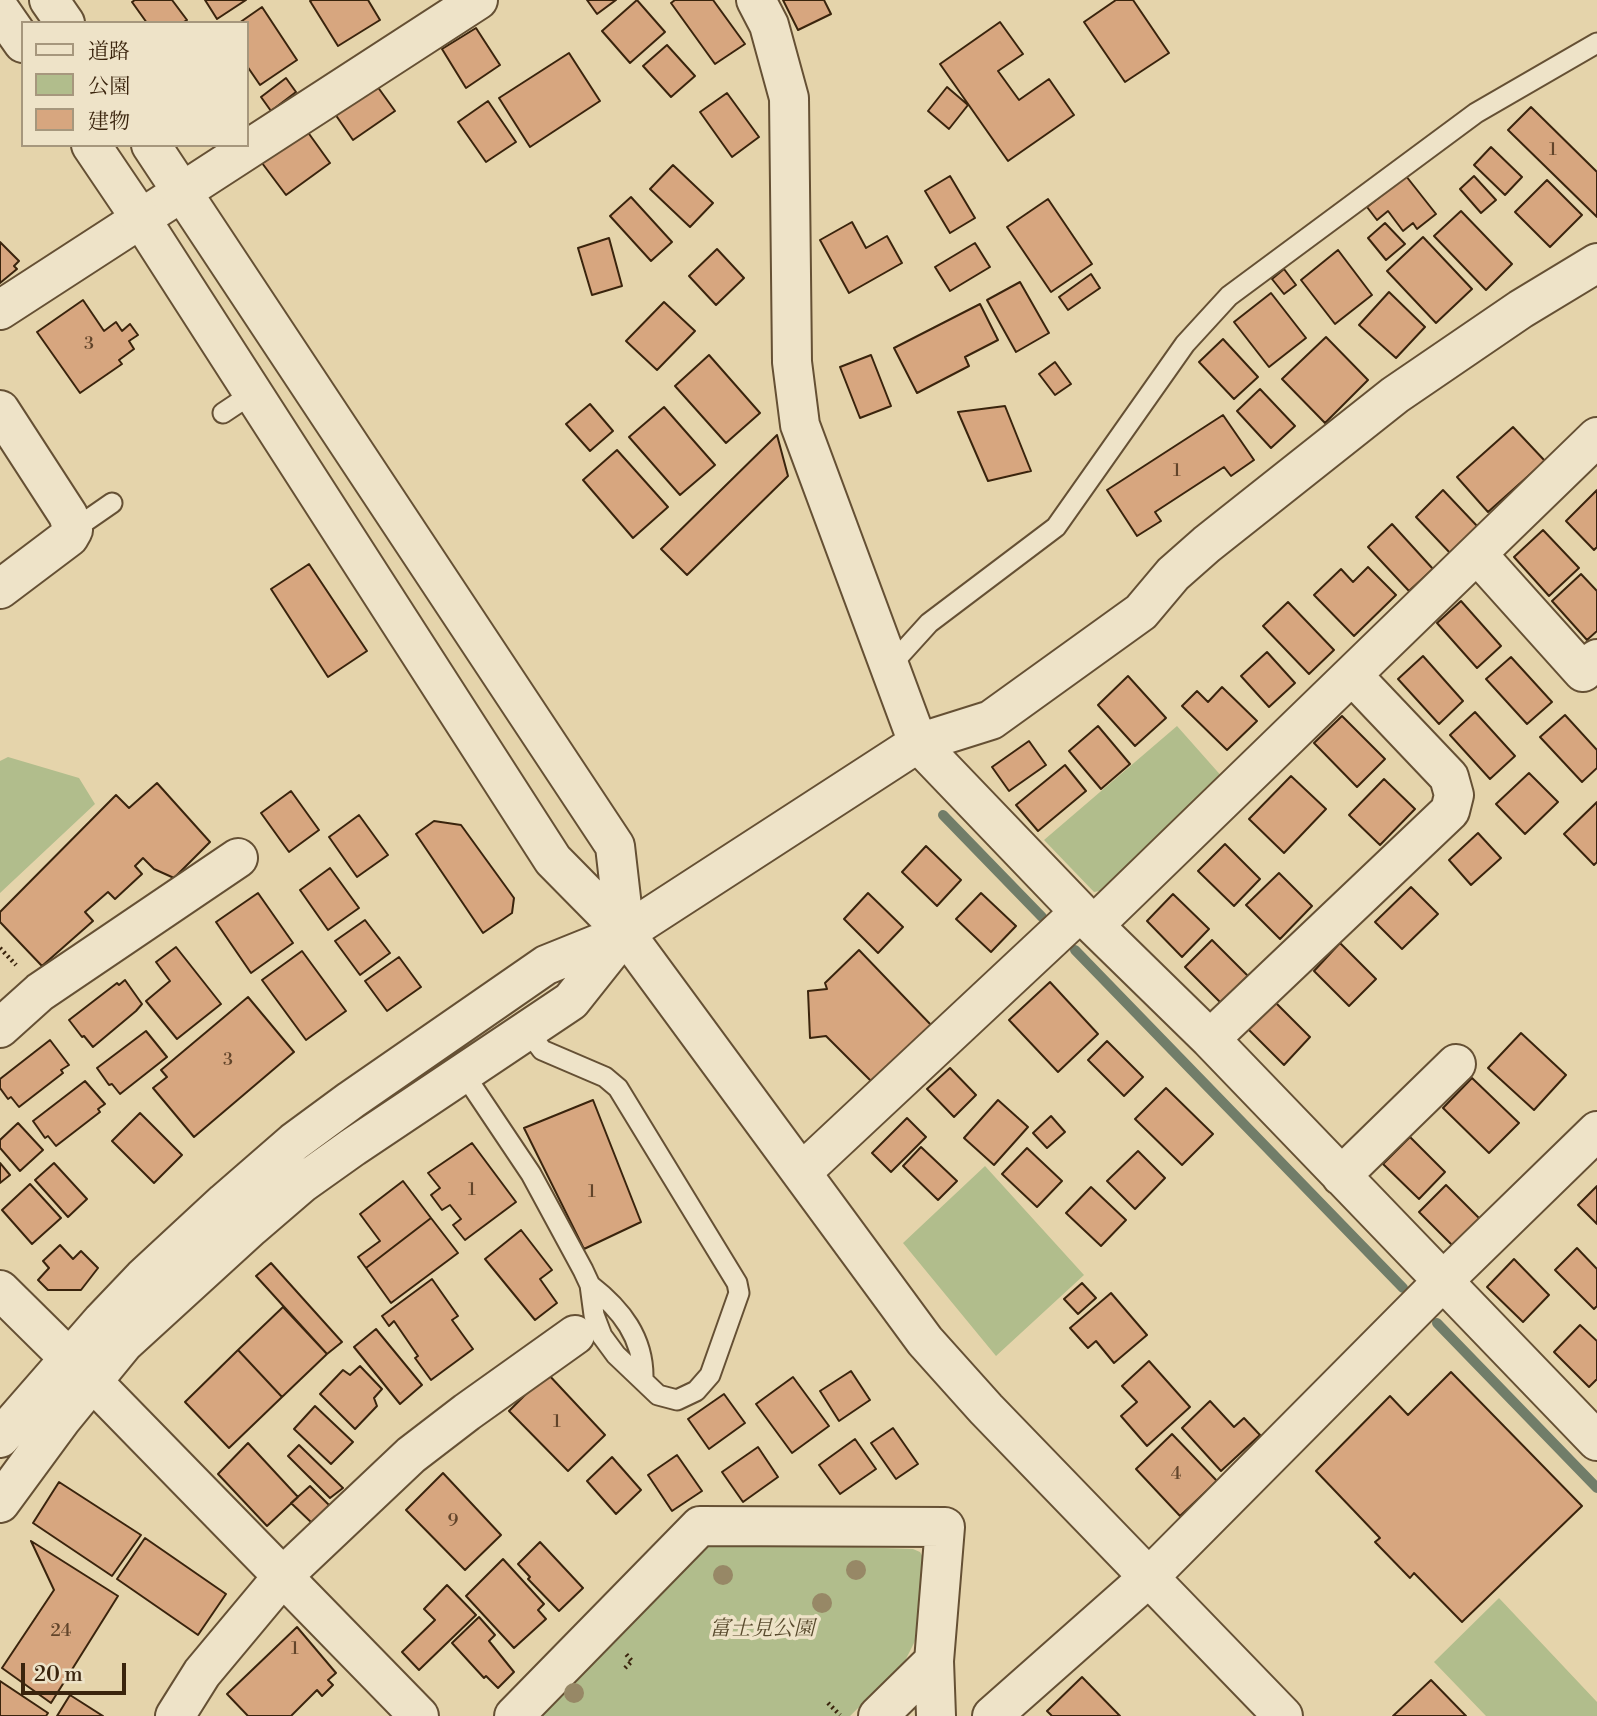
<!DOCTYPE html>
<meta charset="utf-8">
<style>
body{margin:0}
#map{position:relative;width:1597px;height:1716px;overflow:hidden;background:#e5d4ab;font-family:"Libre Bodoni","Noto Serif JP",serif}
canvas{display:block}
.legend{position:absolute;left:21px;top:21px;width:228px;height:126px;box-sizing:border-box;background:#eee3c8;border:2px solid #a6977d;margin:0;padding:9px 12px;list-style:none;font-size:21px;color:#3a240d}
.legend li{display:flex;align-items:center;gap:14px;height:35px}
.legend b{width:35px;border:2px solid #a6977d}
.scale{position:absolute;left:21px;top:1663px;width:105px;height:32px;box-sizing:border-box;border:4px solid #3a240d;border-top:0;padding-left:9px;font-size:21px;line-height:24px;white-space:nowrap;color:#3a240d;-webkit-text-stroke:5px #eee3c8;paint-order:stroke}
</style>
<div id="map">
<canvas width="1597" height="1716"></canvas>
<ul class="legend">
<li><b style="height:9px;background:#eee3c8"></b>道路</li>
<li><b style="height:19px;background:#b1bd8c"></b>公園</li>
<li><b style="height:19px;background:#d7a67f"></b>建物</li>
</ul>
<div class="scale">20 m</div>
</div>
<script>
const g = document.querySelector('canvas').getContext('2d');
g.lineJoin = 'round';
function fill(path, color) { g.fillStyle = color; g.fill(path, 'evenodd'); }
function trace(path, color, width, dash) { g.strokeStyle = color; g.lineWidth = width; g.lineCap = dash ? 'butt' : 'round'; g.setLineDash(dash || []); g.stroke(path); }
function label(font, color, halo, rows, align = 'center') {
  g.font = font + ' "Libre Bodoni","Noto Serif JP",serif'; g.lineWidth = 7; g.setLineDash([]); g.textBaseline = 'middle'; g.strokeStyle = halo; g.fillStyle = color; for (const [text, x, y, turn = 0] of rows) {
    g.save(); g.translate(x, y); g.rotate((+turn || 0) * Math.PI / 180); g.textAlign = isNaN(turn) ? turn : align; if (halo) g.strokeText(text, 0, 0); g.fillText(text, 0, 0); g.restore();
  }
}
fill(new Path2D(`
 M1177,726L1224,779L1105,890L1094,892L1044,840Z
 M8,757L79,778L95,804L0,893V761Z
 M985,1166L1084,1275L996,1356L903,1243Z
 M714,1542L913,1549L920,1552L924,1559L915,1641L904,1663L850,1716H530L703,1546Z
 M1499,1598L1597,1702V1716H1486L1434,1662Z`), '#b1bd8c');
trace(new Path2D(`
 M943,815L1042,917
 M1075,950L1403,1288
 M1437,1323L1597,1488`), '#717d69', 10);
const building = new Path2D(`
 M135,0H172L187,20L182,23H147L132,2Z
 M205,0H246L217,19Z
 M312,0H368L380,20L338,46L310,1Z
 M587,0H616L597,14Z
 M637,0L665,32L630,63L602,31Z
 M675,0H713L745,44L715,64L671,3Z
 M783,0H824L831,14L798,30Z
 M1116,0H1133L1169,53L1125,82L1084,22Z
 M262,7L297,60L260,85L247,66V23H239Z
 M1000,22L1023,54L998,71L1019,100L1049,79L1074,115L1008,161L940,64Z
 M476,28L500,65L466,88L442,49Z
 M667,45L695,76L671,97L643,66Z
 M569,53L600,101L530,147L499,98Z
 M286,78L296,92L271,111L261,97Z
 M377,86L395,111L353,140L335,114Z
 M947,87L968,105L949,129L928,111Z
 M727,93L759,137L732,157L700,112Z
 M488,101L516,142L486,162L458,122Z
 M1531,107L1597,172V217L1508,130Z
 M307,131L330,163L286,195L262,163Z
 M1491,147L1522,177L1505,195L1474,165Z
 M673,165L713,203L690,227L650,189Z
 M950,176L975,218L950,233L925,191Z
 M1406,176L1436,214L1417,229L1413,223L1403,231L1388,211L1377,220L1367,207Z
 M1474,176L1496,200L1481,213L1460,189Z
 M1547,180L1582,215L1550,247L1515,212Z
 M631,197L672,242L651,261L610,216Z
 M1048,199L1092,264L1051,292L1007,227Z
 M1461,211L1512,264L1486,290L1434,236Z
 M852,222L866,248L887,236L902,263L849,293L820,240Z
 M1385,223L1405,244L1386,260L1368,238Z
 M1423,237L1472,289L1436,323L1387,271Z
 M609,238L622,286L592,295L578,248Z
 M0,242L19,261L14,266L17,269L0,283Z
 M975,243L990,267L950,291L935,267Z
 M717,249L744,278L716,305L689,276Z
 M1338,250L1372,295L1335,324L1301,280Z
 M1284,269L1296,285L1284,294L1272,279Z
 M1091,274L1100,288L1068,310L1059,297Z
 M1020,282L1049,333L1016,352L987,300Z
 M1389,292L1425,327L1396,358L1359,325Z
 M1271,293L1306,338L1269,367L1234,322Z
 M83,300L104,331L116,322L122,331L130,324L138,335L129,341L134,349L119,360L122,364L80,393L37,332Z
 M664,302L695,331L657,370L626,341Z
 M980,304L998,340L965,357L969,366L917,393L894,348Z
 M1326,337L1368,380L1325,423L1282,379Z
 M1223,339L1258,377L1234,399L1199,362Z
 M709,355L760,413L726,443L675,386Z
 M871,355L891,406L860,418L840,367Z
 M1055,362L1071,384L1055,395L1039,374Z
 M1260,389L1295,426L1271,448L1237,411Z
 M590,404L613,431L590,451L566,424Z
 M1005,406L1031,471L988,481L958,412Z
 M664,407L715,465L680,495L629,437Z
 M1223,415L1254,460L1231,476L1224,467L1155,512L1161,521L1137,536L1107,490Z
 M1513,427L1545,461L1488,512L1457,477Z
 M777,435L788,476L687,575L661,549Z
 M617,450L668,507L633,538L583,480Z
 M1443,490L1478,527L1451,554L1416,517Z
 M1597,490V547L1594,550L1566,521Z
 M1392,524L1433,569L1409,591L1368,547Z
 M1543,530L1579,568L1549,596L1514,557Z
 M309,564L367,651L328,677L271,589Z
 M1368,567L1396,595L1354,636L1314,595L1341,569L1353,582Z
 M1581,574L1597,591V631L1587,640L1552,601Z
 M1461,601L1501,646L1477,668L1437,623Z
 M1288,602L1334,650L1309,674L1263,626Z
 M1267,652L1295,683L1269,707L1241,676Z
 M1423,656L1463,701L1439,724L1398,679Z
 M1511,657L1552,702L1527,724L1486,679Z
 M1128,676L1166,718L1135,746L1098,705Z
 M1222,687L1257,721L1227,750L1182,706L1197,691L1208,702Z
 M1475,712L1515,756L1490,779L1450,735Z
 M1565,715L1597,750V768L1582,782L1540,737Z
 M1342,716L1385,759L1357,787L1314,743Z
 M1098,726L1130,764L1101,789L1069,751Z
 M1029,741L1046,765L1009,791L992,767Z
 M1065,765L1086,791L1038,831L1016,805Z
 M1529,773L1558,802L1525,834L1496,804Z
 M1291,776L1326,809L1284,853L1249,819Z
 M1384,779L1415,809L1380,845L1349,815Z
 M157,783L210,842L174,878L154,869L143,858L135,866L142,874L115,899L108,892L85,912L93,921L42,966L0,922V912L116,795L129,808Z
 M291,791L319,830L289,852L261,813Z
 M1597,802V862L1594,865L1564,834Z
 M359,815L388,855L357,877L329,837Z
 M434,821L461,825L514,898L512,913L483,933L416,834Z
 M1478,833L1501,858L1471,885L1449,860Z
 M1225,844L1260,879L1234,906L1198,871Z
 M926,846L961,880L937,906L902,872Z
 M330,868L359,908L328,930L300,890Z
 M1279,873L1312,906L1280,939L1246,905Z
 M1411,887L1438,914L1402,949L1375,922Z
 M258,893L293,943L251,973L216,922Z
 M868,893L903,927L878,953L844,919Z
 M981,893L1016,926L991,952L956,919Z
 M1173,894L1209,929L1182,957L1147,921Z
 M365,920L390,953L360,975L335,941Z
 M1212,940L1248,976L1221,1003L1185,967Z
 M1340,943L1376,979L1349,1006L1314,971Z
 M176,947L221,1004L177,1039L146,1001L170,981L156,962Z
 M859,950L932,1026L871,1081L826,1036L810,1038L808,991L827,989L825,983Z
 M302,951L346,1011L306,1040L262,980Z
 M399,957L421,987L387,1011L365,981Z
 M125,980L142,1004L136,1011L93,1047L84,1036L82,1037L69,1020L117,983L119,985Z
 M1050,982L1098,1034L1058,1072L1009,1020Z
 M248,997L294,1052L194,1137L153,1088L167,1077L161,1070Z
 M1275,1002L1310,1037L1284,1065L1248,1029Z
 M146,1031L167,1057L120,1094L112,1084L109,1085L97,1068Z
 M1521,1033L1566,1075L1534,1110L1488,1068Z
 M50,1040L69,1065L61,1070L63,1073L19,1107L11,1097L8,1099L0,1088V1079Z
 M1107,1041L1143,1077L1124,1096L1088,1060Z
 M950,1068L976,1095L954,1117L927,1089Z
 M1472,1078L1519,1123L1489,1153L1443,1108Z
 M85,1081L105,1104L98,1109L100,1112L56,1146L48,1136L45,1138L33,1121Z
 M1166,1088L1213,1134L1182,1165L1135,1119Z
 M593,1100L641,1222L584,1249L524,1128Z
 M998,1100L1028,1127L994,1165L964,1138Z
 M140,1113L182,1155L154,1183L112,1141Z
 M1051,1116L1065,1132L1047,1148L1033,1133Z
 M907,1118L926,1137L891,1172L872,1153Z
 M18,1123L43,1150L20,1171L0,1148V1140Z
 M1410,1137L1445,1172L1419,1199L1383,1164Z
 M472,1143L516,1202L465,1240L453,1225L461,1219L450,1205L442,1210L431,1195L440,1188L428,1173Z
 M921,1147L957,1181L938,1200L903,1166Z
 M1027,1148L1062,1181L1037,1207L1002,1174Z
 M1138,1151L1165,1178L1135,1209L1107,1181Z
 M0,1163L10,1175L0,1183Z
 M54,1163L87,1199L68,1217L35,1180Z
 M403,1181L431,1218L366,1268L358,1257L380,1241L360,1214Z
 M30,1184L61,1218L32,1244L2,1210Z
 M1446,1185L1482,1221L1455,1248L1419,1212Z
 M1597,1186V1224L1578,1205Z
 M1091,1187L1126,1220L1101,1246L1066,1213Z
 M431,1218L458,1253L391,1303L366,1268Z
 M521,1230L552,1270L540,1279L557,1303L535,1320L485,1259Z
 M60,1245L73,1259L81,1251L98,1268L81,1290H48L38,1280L49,1268L43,1261Z
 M1577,1248L1597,1269V1306L1594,1309L1555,1270Z
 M1514,1259L1549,1295L1523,1322L1487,1287Z
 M271,1263L342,1342L327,1354L256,1276Z
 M432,1279L458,1316L452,1320L473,1349L431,1380L415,1358L418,1356L394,1321L389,1326L382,1316Z
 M1082,1283L1096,1298L1078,1314L1064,1299Z
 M1111,1293L1147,1335L1114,1363L1096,1341L1088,1348L1070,1328Z
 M283,1307L327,1354L282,1397L238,1350Z
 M1580,1325L1597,1341V1379L1589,1387L1554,1352Z
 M376,1329L422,1385L400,1404L354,1347Z
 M238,1350L282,1397L229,1448L185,1402Z
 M1149,1361L1190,1407L1147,1446L1121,1416L1137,1402L1122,1386Z
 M360,1366L382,1389L374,1398L377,1406L355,1429L320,1394L343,1370L350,1375Z
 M851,1371L870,1400L839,1421L820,1391Z
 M1451,1372L1582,1506L1462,1622L1414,1573L1410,1578L1375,1542L1380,1538L1316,1471L1390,1396L1408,1415Z
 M547,1373L605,1435L568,1471L509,1411Z
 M793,1377L829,1426L792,1453L756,1404Z
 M724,1394L745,1423L709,1449L688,1419Z
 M1210,1401L1234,1427L1244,1418L1260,1435L1221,1471L1182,1428Z
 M315,1406L353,1442L331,1464L294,1429Z
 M893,1428L918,1464L896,1479L871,1443Z
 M1172,1434L1217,1481L1180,1516L1136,1469Z
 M855,1439L876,1469L840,1494L819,1465Z
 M248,1443L298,1497L267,1526L218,1474Z
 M299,1445L343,1488L330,1498L288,1456Z
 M758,1447L778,1477L743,1502L722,1472Z
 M677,1455L702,1491L672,1511L648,1475Z
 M612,1457L641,1490L616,1514L587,1481Z
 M443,1473L501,1535L465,1570L406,1510Z
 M59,1482L141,1535L112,1576L33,1523Z
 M310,1486L331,1507L313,1524L291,1503Z
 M145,1538L226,1594L198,1635L117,1579Z
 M31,1541L118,1596L51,1703L2,1668L54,1590Z
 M540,1542L583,1588L559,1611L528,1579L530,1577L518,1564Z
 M503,1559L544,1604L538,1610L546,1619L514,1648L466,1596Z
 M447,1585L476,1615L419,1670L402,1652L435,1620L424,1609Z
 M479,1617L495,1635L489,1641L514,1672L498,1688L486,1676L484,1678L452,1643Z
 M297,1627L336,1673L328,1680L333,1685L322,1696L317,1690L291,1716H248L227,1694Z
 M1082,1677L1120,1716H1052L1047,1711Z
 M1431,1680L1466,1716H1393Z
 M0,1681L48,1713L46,1716H0Z
 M70,1695L103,1716H57Z`);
fill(building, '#d7a67f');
trace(building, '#3a240d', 2);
const service = new Path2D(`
 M223,413L253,393
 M73,530L112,503
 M890,666L929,623L1056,527L1185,344L1229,296L1476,113L1597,43
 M464,1074L531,1174L583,1270L590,1285L594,1315L602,1336L616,1355L658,1395L677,1400L696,1391L710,1375L739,1293L737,1283L618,1088L605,1077L542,1050L528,1031
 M590,1285C621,1309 644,1338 643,1379`);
const minor = new Path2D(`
 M756,0L769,25L789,98L792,362L800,425L918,743L1080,912L1210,1039L1597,1441
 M0,310L478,0
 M0,410L68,515L73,530L69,537L0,589
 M1477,554L1583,672L1597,659
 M1094,925L1597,437
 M625,933L918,743L991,720L1141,612L1173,574L1207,544L1395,395L1521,309L1597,263
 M0,1028L40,992L238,858
 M1210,1039L1450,811L1454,795L1449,777L1353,676
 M802,1172L1080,912
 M1341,1176L1456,1064
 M92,1381L419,1716
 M175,1716L202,1673L283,1576L411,1455L467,1412L575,1335
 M514,1716L700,1526L945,1527L934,1661L936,1716
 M878,1716L934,1661
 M992,1716L1148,1578L1443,1281L1597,1131`);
const tertiary = new Path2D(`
 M49,0L65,23
 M0,10L23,43
 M91,145L141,219L553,860L625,933L925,1341L986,1409L1283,1716
 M0,1290L88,1377
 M0,1438L102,1321L143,1278L225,1202L294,1142L351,1100L546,965L623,934
 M0,1503L61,1420L124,1343L251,1227L301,1184L353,1147L571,1001L625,933L615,846L151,145`);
trace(service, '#655034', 23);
trace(minor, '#655034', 42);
trace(tertiary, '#655034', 42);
trace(new Path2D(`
 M0,948L16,965
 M625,1668L632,1661L625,1653
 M828,1703L840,1715`), '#3a240d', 4.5, [2, 3.5]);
trace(service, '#eee3c8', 19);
trace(minor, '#eee3c8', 38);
trace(tertiary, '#eee3c8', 38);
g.fillStyle = '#978866';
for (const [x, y] of [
 [856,1570],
 [723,1575],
 [822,1603],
 [574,1693]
]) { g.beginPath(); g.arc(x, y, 10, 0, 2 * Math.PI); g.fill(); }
label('18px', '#61442a', null, [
 ["1",1553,151],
 ["3",89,345],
 ["1",1177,472],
 ["3",228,1061],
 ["1",472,1191],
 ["1",592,1193],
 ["1",557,1423],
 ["4",1176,1475],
 ["9",453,1522],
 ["24",61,1632],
 ["1",295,1650]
]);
label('italic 21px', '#584a2d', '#eee3c8', [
 ["富士見公園",762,1630]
]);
</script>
